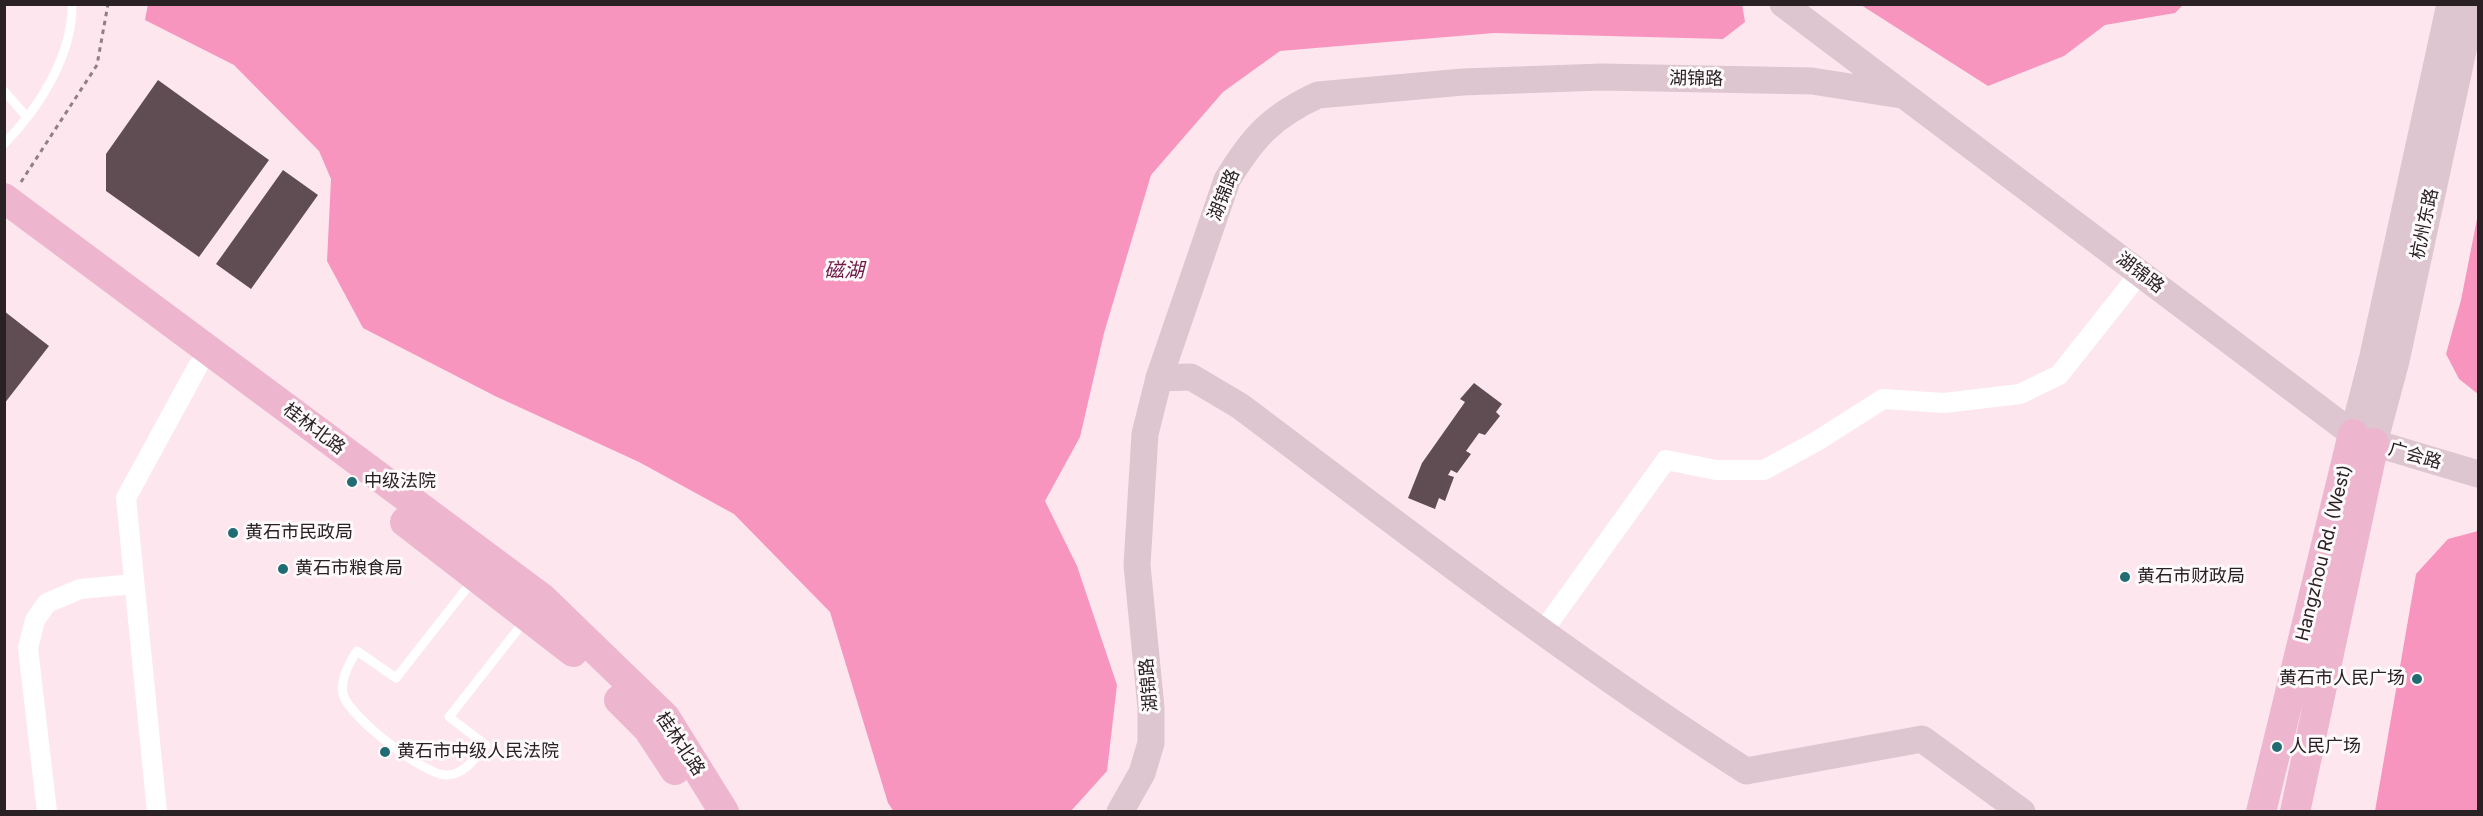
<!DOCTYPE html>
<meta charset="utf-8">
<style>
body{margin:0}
#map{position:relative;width:2483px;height:816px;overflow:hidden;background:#fee6ef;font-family:Inter,sans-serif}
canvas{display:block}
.frame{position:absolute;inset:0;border:6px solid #292124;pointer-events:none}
</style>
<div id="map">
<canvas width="2483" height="816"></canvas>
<div class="frame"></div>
</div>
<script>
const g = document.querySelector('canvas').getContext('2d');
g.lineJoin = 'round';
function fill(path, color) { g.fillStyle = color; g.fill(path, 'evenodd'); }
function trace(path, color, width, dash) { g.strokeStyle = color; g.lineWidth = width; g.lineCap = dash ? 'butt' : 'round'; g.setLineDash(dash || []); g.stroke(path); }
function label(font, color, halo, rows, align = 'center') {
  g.font = font + ' Inter,"Noto Sans SC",sans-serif'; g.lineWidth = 6; g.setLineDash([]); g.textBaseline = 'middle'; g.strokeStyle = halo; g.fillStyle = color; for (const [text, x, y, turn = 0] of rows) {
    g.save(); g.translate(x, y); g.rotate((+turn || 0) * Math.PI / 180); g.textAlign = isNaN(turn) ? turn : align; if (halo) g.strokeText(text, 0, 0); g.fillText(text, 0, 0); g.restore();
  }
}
fill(new Path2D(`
 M148,4H1742L1745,22L1723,39L1494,33L1280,51L1223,92L1151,175L1104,333L1080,437L1045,501L1077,566L1117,685L1107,771L1071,811L894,812L888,803L830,612L734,514L639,462L495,396L363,328L327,261L331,179L319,151L234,65L145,20Z
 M1861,5H2183L2175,13L2105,25L2064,56L1988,86Z
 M2478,214V394L2459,379L2446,354L2461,300Z
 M2478,531V811H2375L2416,574L2448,539Z`), '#f795bf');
fill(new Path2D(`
 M158,80L269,160L199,257L106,191V154Z
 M283,170L318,195L251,289L216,264Z
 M4,311L49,346L4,404Z
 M1474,383L1502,404L1496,412L1500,416L1485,435L1479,433L1466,451L1471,454L1457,473L1451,470L1448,475L1454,477L1445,501L1439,498L1435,509L1408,498L1422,463L1465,402L1460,399Z`), '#604d54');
trace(new Path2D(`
 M21,182L97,65L108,4`), '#908086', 3, [4.5, 4.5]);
trace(new Path2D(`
 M4,91L27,117
 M4,144C39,108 73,55 72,4
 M473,580L396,678L357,651C349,663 340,679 343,694C347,715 426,777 447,775C465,774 475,758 486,745L449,717L526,619`), '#fff', 9);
trace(new Path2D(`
 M1543,631L1666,460L1716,470H1764L1817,441L1883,399L1944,403L2020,394L2059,375L2140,273
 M47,812L28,648L35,620L47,603L80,589L134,584
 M157,812L126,498L198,366`), '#fff', 20);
trace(new Path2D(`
 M1783,4L2353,434L2374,443L2478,474
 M1159,378L1191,377L1240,406C1406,531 1571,659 1746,771L1922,739L2022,812
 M2353,434L2373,356L2450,4
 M2374,443L2396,361L2473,4
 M1120,812L1142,773L1151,743V708L1137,565L1145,434L1159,378L1227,180C1253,137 1272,116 1318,95L1463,82L1602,77L1812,81L1901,95`), '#dec6d0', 27);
trace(new Path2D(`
 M4,198L542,598L665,717L724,812
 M405,522L573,652
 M619,700L648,729L675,770
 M2261,812L2353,434
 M2295,812L2374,443`), '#eeb6ce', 30);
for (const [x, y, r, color] of [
 [352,482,6,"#216c72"],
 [233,533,6,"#216c72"],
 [283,569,6,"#216c72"],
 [2125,577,6,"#216c72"],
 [2417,679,6,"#216c72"],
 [2277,747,6,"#216c72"],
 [385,752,6,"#216c72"]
]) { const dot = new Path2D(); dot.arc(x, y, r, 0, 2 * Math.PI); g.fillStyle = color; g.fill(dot); trace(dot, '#fef9fb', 2); }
label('18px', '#292124', '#fef9fb', [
 ["湖锦路",1696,79,1],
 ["湖锦路",1224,195,-68],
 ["杭州东路",2425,224,-78],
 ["湖锦路",2140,273,37],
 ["桂林北路",314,429,37],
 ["广会路",2415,456,16],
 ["Hangzhou Rd. (West)",2324,553,-76],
 ["湖锦路",1149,685,-95],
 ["桂林北路",680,744,56]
]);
label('18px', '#292124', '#fef9fb', [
 ["中级法院",364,482],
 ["黄石市民政局",245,533],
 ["黄石市粮食局",295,569],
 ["黄石市财政局",2137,577],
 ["黄石市人民广场",2405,679,"right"],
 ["人民广场",2289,747],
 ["黄石市中级人民法院",397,752]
], 'left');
label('italic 20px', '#6e1946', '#fef9fb', [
 ["磁湖",844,271]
]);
</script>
